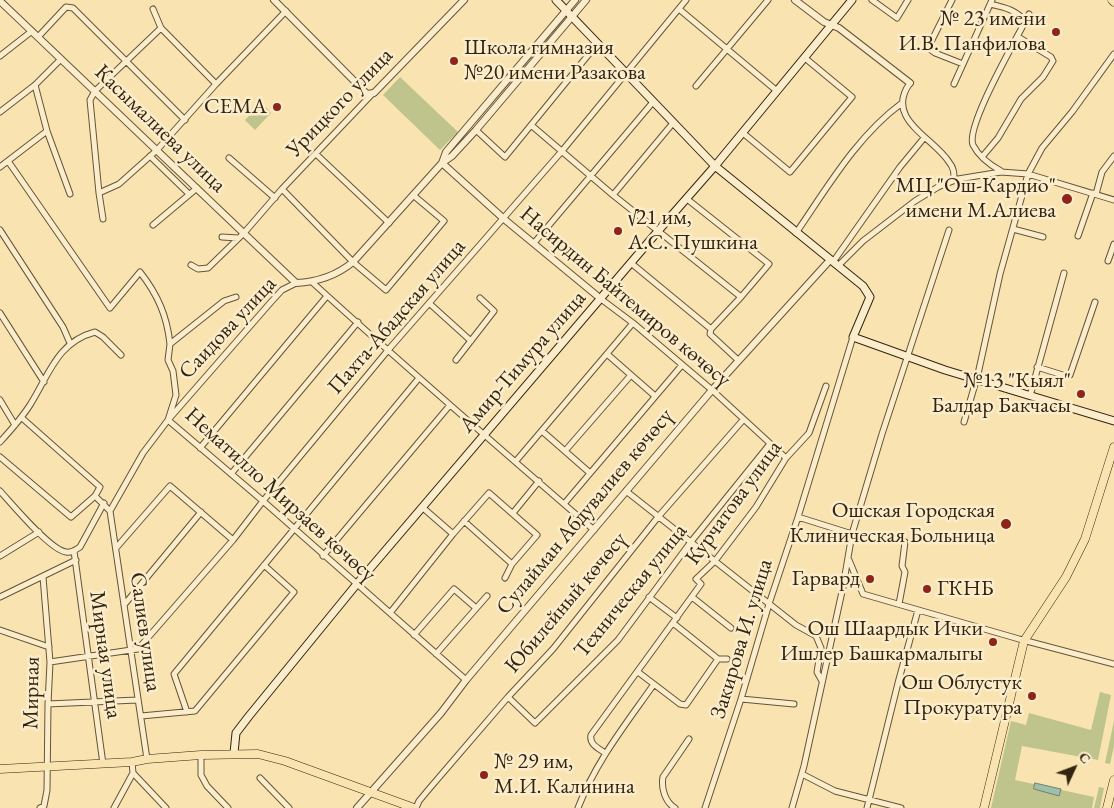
<!DOCTYPE html>
<meta charset="utf-8">
<style>
body{margin:0}
#map{position:relative;width:1114px;height:808px;overflow:hidden;background:#f9e4b1;font-family:"EB Garamond",serif}
canvas{display:block}
.north{position:absolute;left:1049px;top:743px;width:50px;height:50px;-webkit-text-stroke:4px #fbedcc;paint-order:stroke;rotate:47deg;font-size:14px;font-weight:700;line-height:20px;text-align:center;color:#332410}
.north::after{content:'';display:block;margin:auto;width:18px;height:22px;background:#332410;clip-path:polygon(50% 0,100% 100%,50% 72%,0 100%)}
</style>
<div id="map">
<canvas width="1114" height="808"></canvas>
<div class="north">С</div>
</div>
<script>
const g = document.querySelector('canvas').getContext('2d');
g.lineJoin = 'round';
function fill(path, color) { g.fillStyle = color; g.fill(path, 'evenodd'); }
function trace(path, color, width, dash) { g.strokeStyle = color; g.lineWidth = width; g.lineCap = dash ? 'butt' : 'round'; g.setLineDash(dash || []); g.stroke(path); }
function label(font, color, halo, rows, align = 'center') {
  g.font = font + ' "EB Garamond",serif'; g.lineWidth = 5; g.setLineDash([]); g.textBaseline = 'middle'; g.strokeStyle = halo; g.fillStyle = color; for (const [text, x, y, turn = 0] of rows) {
    g.save(); g.translate(x, y); g.rotate((+turn || 0) * Math.PI / 180); g.textAlign = isNaN(turn) ? turn : align; if (halo) g.strokeText(text, 0, 0); g.fillText(text, 0, 0); g.restore();
  }
}
fill(new Path2D(`
 M400,77L458,132L440,150L383,95Z
 M262,102L271,113L255,130L245,120Z
 M1100,692L1111,695L1098,760L1022,746L1015,780L1094,797L1092,808H991L1011,721L1026,725L1029,713L1091,730Z
 M1114,721V746L1110,764L1105,763Z
 M1099,787L1104,788L1100,808H1094Z`), '#bec48b');
const water = new Path2D(`
 M1035,783L1061,789L1059,796L1034,789Z`);
fill(water, '#9ebfaa');
trace(water, '#73816c', 1);
trace(new Path2D(`
 M476,122L565,18`), '#73816c', 1);
const minor = new Path2D(`
 M872,0L897,18L908,0
 M952,0L928,48L935,53L963,64
 M990,4C1003,7 1018,10 1025,22
 M153,9L161,28L216,84
 M679,9L777,91
 M161,28L95,91L90,100L99,193L119,184L157,150L216,84L286,11
 M38,37L66,7L73,8L185,120
 M0,56L32,31
 M910,83C884,119 933,137 949,162C954,168 954,173 954,180
 M954,84L992,0
 M35,85L47,131L70,194
 M696,86L768,0
 M0,112L35,85L61,59
 M531,125L613,195L741,297
 M476,130L505,157L598,43
 M743,133L790,172L852,97L805,58
 M316,154L389,223
 M150,156L189,194
 M982,157L998,138L1021,99L1043,77L1053,61L1051,57L1018,37
 M229,158L275,198
 M8,161L110,308L140,272C158,295 167,316 170,344
 M0,167L47,131
 M1001,171C990,165 979,157 973,145C965,126 1019,35 1029,14
 M282,189L353,262L386,290L444,221L413,195
 M99,193L103,219
 M1096,194L1102,172L1114,156
 M613,195L673,123
 M687,199L769,264L741,297L711,329
 M153,225L197,188
 M1013,229L1043,237
 M0,230L63,327L70,343
 M796,233C827,188 857,136 902,103
 M1078,236L1093,193
 M222,237L238,238
 M534,243L653,102
 M1108,261L1114,244
 M833,262L900,167L924,138
 M631,263L711,329
 M191,265L198,269L208,268L244,233L282,189L373,93
 M838,266L863,241L915,201L938,187L958,179L1001,172L1028,174L1114,200
 M312,282C404,366 499,448 594,530
 M236,297L224,301L170,344L168,360L173,371L176,395L168,420L263,501L466,680
 M601,299L633,323L712,390L786,458
 M429,303L471,341
 M0,313L44,382
 M711,329L710,334L738,360
 M607,354L655,396
 M456,360L494,311L480,298
 M1037,367L1066,376L1070,375L1095,302
 M1030,396L1064,273
 M0,400L15,425
 M22,418L100,487L95,496L110,511L147,759
 M964,422L978,374L1000,274L1028,174L1042,148L1072,112L1114,54
 M542,431L590,473
 M0,442C11,430 21,419 30,405C49,375 57,342 95,332L103,337L121,355
 M200,448L327,296
 M565,451L631,375
 M0,457L71,517L95,496
 M516,461L633,323
 M231,474L358,322
 M0,491C12,504 50,550 66,552C72,553 75,550 80,547L104,503
 M626,491L796,625L816,636L821,648L817,672L822,681
 M564,504L682,365
 M422,507L453,534
 M110,511L143,453L168,420L271,302L282,290L296,283
 M513,513L539,481
 M798,517L852,534
 M464,521L512,564
 M116,548L170,486L233,540
 M74,551L103,764
 M0,556L39,532
 M323,556L450,405
 M849,560L863,594L1019,639L1114,664
 M0,597L76,560
 M649,597L677,618
 M692,597L731,628
 M899,604L905,572L902,566L905,542
 M124,605L201,512
 M390,613L453,534L489,493L537,535L512,564L505,578
 M673,623L718,659
 M0,630L49,647
 M414,635L454,589L476,608
 M436,654L487,596
 M50,662L138,649L233,540L263,501L389,349L562,151L686,0
 M638,672L680,704L686,705L718,659H727
 M508,697L535,723L618,640L690,543L769,445
 M741,699L794,704
 M48,704L137,700
 M187,712L174,674L419,378
 M141,716L195,711L294,592L264,565
 M605,753C598,748 589,744 591,735L701,584L696,579L715,561L756,507L786,458L809,433L826,386
 M201,755V775L207,786L228,808
 M132,762L133,773L166,808
 M802,774L835,791L901,808
 M260,778L289,808
 M40,808L44,806L47,790L48,704L50,662L43,577
 M114,808L133,773
 M416,808L419,801L429,789L508,697L553,649L658,517L743,420
 M578,808C596,761 626,724 654,684
 M675,808C665,802 661,788 663,777L689,739
 M705,808L741,699L769,604L798,517L853,337
 M792,808L804,766L843,587L852,534L882,434L949,230
 M867,808L898,683L918,610`);
const tertiary = new Path2D(`
 M274,0L367,94L374,93L464,0
 M795,0L824,22L839,28L910,83
 M0,1L296,283C317,282 336,276 353,262L442,163L452,156L476,130L586,0
 M442,163L446,152L575,0
 M442,163L504,219L601,299
 M357,808L441,713L466,680L712,390L830,260`);
const secondary = new Path2D(`
 M556,0L715,166L863,286L870,297L853,337L945,370L1114,421
 M234,753L236,733L249,716L356,585L658,231L715,166L852,0`);
const primary = new Path2D(`
 M1112,0L1114,2
 M0,769L132,762L147,759L201,755L258,754L285,761L414,808
 M984,808L1024,641L1066,577L1085,539L1114,447
 M1107,808L1114,780`);
trace(minor, '#645438', 7);
trace(tertiary, '#645438', 8);
trace(secondary, '#332410', 9);
trace(primary, '#332410', 9);
trace(minor, '#fbedcc', 5);
trace(tertiary, '#fbedcc', 6);
trace(secondary, '#fbedcc', 7);
trace(primary, '#f9e4b1', 8);
for (const [x, y, r, color] of [
 [1056,32,5,"#8f2418"],
 [454,61,5,"#8f2418"],
 [277,107,5,"#8f2418"],
 [1067,199,6,"#8f2418"],
 [618,231,5,"#8f2418"],
 [1081,394,5,"#8f2418"],
 [1006,524,6,"#8f2418"],
 [870,579,5,"#8f2418"],
 [927,589,5,"#8f2418"],
 [993,642,5,"#8f2418"],
 [1032,696,5,"#8f2418"],
 [484,775,5,"#8f2418"]
]) { const dot = new Path2D(); dot.arc(x, y, r, 0, 2 * Math.PI); g.fillStyle = color; g.fill(dot); trace(dot, '#fbedcc', 2); }
label('22px', '#332410', '#fbedcc', [
 ["№ 23 имени",1046,19],
 ["И.В. Панфилова",1046,44],
 ["Школа гимназия",464,48,"left"],
 ["№20 имени Разакова",464,73,"left"],
 ["СЕМА",267,107],
 ["МЦ \"Ош-Кардио\"",1056,186],
 ["имени М.Алиева",1056,211],
 ["√21 им,",628,218,"left"],
 ["А.С. Пушкина",628,243,"left"],
 ["№13 \"Кыял\"",1071,381],
 ["Балдар Бакчасы",1071,406],
 ["Ошская Городская",995,511],
 ["Клиническая Больница",995,536],
 ["Гарвард",860,579],
 ["ГКНБ",937,589,"left"],
 ["Ош Шаардык Ички",983,629],
 ["Ишлер Башкармалыгы",983,654],
 ["Ош Облустук",1022,683],
 ["Прокуратура",1022,708],
 ["№ 29 им,",494,762,"left"],
 ["М.И. Калинина",494,787,"left"]
], 'right');
label('22px', '#332410', '#fbedcc', [
 ["Урицкого улица",340,103,-46],
 ["Касымалиева улица",160,129,44],
 ["Насирдин Байтемиров көчөсү",625,297,40],
 ["Пахта-Абадская улица",397,317,-49],
 ["Саидова улица",228,328,-47],
 ["Амир-Тимура улица",523,362,-49],
 ["Нематилло Мирзаев көчөсү",280,495,42],
 ["Курчатова улица",734,503,-54],
 ["Сулайман Абдувалиев көчөсү",585,512,-50],
 ["Техническая улица",631,591,-51],
 ["Юбилейный көчөсү",566,603,-50],
 ["Салиев улица",145,632,82],
 ["Закирова И. улица",742,639,-73],
 ["Мирная улица",105,655,82],
 ["Мирная",32,693,-89]
]);
</script>
